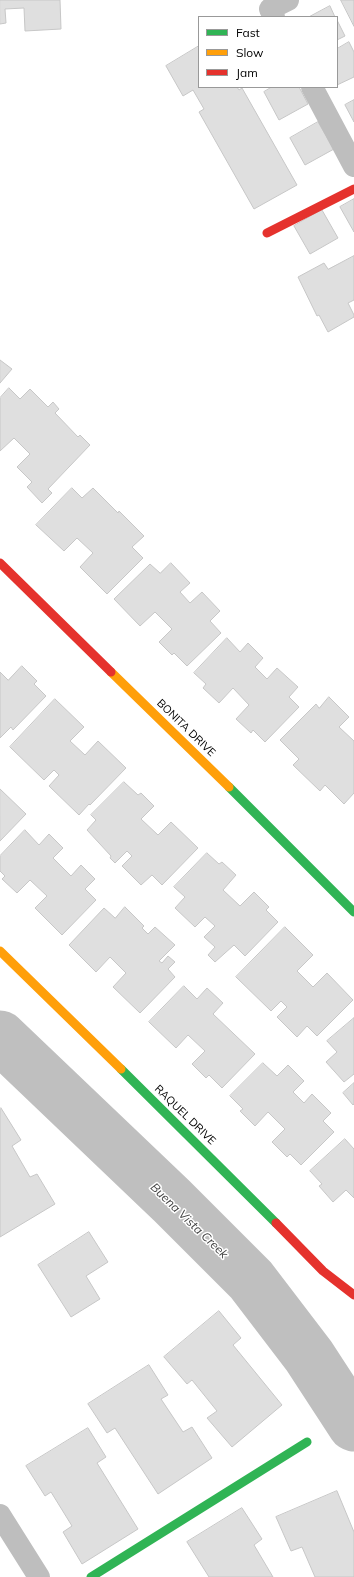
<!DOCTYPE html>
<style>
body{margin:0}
#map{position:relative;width:354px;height:1577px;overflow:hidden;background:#fff;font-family:Mulish,sans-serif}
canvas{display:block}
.legend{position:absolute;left:198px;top:16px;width:140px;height:72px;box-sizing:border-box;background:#fff;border:1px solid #999;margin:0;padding:5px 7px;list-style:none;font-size:12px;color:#000}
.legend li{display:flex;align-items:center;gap:8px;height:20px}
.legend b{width:20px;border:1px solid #999}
</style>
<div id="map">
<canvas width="354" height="1577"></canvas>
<ul class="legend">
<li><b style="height:5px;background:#30b455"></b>Fast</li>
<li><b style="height:5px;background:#ff9f0a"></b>Slow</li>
<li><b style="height:5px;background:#e5322d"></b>Jam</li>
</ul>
</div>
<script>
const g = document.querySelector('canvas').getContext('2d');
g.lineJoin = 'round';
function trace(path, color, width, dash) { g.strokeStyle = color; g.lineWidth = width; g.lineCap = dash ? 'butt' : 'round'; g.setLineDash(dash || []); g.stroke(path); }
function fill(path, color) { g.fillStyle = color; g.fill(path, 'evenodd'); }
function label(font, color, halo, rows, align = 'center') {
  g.font = font + ' Mulish,sans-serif'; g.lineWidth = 3; g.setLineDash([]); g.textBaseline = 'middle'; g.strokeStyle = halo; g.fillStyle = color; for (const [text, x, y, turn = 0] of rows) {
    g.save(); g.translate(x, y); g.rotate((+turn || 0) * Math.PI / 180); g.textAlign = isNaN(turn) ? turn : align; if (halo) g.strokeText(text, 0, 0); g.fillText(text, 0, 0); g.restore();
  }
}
trace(new Path2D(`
 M0,1037L172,1201L251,1280L309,1356L354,1425`), '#bfbfbf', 53);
const building = new Path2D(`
 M0,0H60L61,29L25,31L24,8L5,9L6,23L0,24Z
 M341,0H354V26Z
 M330,6L335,17H309Z
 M337,20L345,36L337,40Z
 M349,42L354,52V77L337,85V49Z
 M199,46V87H237L239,90L242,88L297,185L254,209L199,112L204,109L193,90L183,96L166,66Z
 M272,87H299L308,104L279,120L264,92Z
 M354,100V122L345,105Z
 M318,122L334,149L305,165L290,138Z
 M354,199V232L340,207Z
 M322,210L338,238L310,254L294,226Z
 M354,256V300L348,303L354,315V317L328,332L319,315L317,316L298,277L324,263L328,269Z
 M0,360L12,369L0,383Z
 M9,388L20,399L30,389L48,407L53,402L59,409L55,413L78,437L80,435L90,445L48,489L52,493L42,503L27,487L32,482L17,467L30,454L14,438L0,451V398Z
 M72,488L82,498L93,488L118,513L119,511L144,536L132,547L143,558L107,594L80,567L93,553L77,538L64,551L36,525Z
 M171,563L190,583L180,592L190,603L202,592L220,611L210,621L221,633L187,666L174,653L172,655L159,642L172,629L155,612L140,626L114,599L150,564L160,573Z
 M227,638L240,652L248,643L263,658L255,667L267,679L277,668L298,687L289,697L299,707L265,742L253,730L251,733L236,719L249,705L233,688L219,703L203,688L206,684L194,673Z
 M22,666L37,681L34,684L46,696L13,730L11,727L0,738V672L8,680Z
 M329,697L349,717L339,727L354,741V793L344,804L325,785L320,791L293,765L299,759L280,740L316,704L319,708Z
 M55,699L84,727L70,741L85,755L98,741L126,768L90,805L89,804L79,815L49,786L59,775L54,770L44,780L10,747Z
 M124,782L138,795L141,793L154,806L141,819L158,835L171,822L198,848L162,885L152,875L141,885L122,866L132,856L127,851L115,863L110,858L111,856L87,830L96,820L91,815Z
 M0,789L26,814L0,841Z
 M25,830L39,845L49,834L63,848L53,858L71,876L81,865L95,879L85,889L96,900L62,935L35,908L47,896L30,880L17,893L2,879L5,876L0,871V856Z
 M207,853L219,864L222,862L236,875L223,890L240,906L254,892L269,907L266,910L278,922L245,956L234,945L215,962L208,955L215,947L204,937L215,926L205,917L195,927L175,908L185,897L174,887Z
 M125,907L144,926L142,928L148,934L155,927L175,945L159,961L162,963L168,956L175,962L168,969L175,977L140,1013L113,987L126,973L110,957L96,972L69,945L104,908L115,918Z
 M285,927L313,955L297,971L313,987L327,973L353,1000L317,1036L307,1026L297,1037L277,1017L287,1007L281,1001L271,1011L236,977Z
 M184,986L197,999L207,988L223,1003L213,1014L255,1054L222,1088L209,1075L206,1078L192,1064L205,1051L188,1035L176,1048L149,1022Z
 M354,1018V1074L344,1082L326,1062L337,1052L327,1041Z
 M263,1063L277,1076L288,1065L304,1081L293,1092L304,1103L312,1094L331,1113L323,1121L334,1132L301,1165L290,1154L287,1157L272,1142L285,1129L268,1112L255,1126L240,1111L243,1109L230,1096Z
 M354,1083V1104L353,1105L343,1093Z
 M1,1108L21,1140L12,1146L30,1177L37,1174L55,1204L0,1237V1109Z
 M345,1139L354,1149V1198L346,1190L333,1202L319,1186L322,1184L310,1171Z
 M89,1232L108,1262L86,1276L100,1299L71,1317L38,1265Z
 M219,1311L241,1338L233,1345L282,1405L232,1447L207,1418L217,1411L192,1380L187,1384L164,1357Z
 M149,1365L168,1395L161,1399L183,1432L192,1427L212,1458L158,1494L115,1428L107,1433L88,1404Z
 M88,1428L106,1457L97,1463L138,1529L82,1564L63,1532L72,1526L51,1492L45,1496L26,1466Z
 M337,1491L354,1532V1577H315L302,1547L291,1551L276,1517Z
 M242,1508L262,1539L254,1545L273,1577H209L187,1542Z`);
fill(building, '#dfdfdf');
trace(building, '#c7c7c7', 1);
trace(new Path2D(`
 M274,17L270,9L288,0
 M312,87L354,166
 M0,1515L39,1577`), '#bebebe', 22);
trace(new Path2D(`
 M229,787L354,912
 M121,1069L276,1223
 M91,1577L307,1442`), '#30b455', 9);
trace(new Path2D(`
 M111,672L229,787
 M0,951L121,1069`), '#ff9f0a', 9);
trace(new Path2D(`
 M267,233L354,189
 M0,563L111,672
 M276,1223L323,1271L354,1295`), '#e5322d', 9);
label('11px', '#000', '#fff', [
 ["BONITA DRIVE",186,728,44],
 ["RAQUEL DRIVE",185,1115,44]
]);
label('italic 12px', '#444', '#fff', [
 ["Buena Vista Creek",189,1221,44]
]);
</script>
